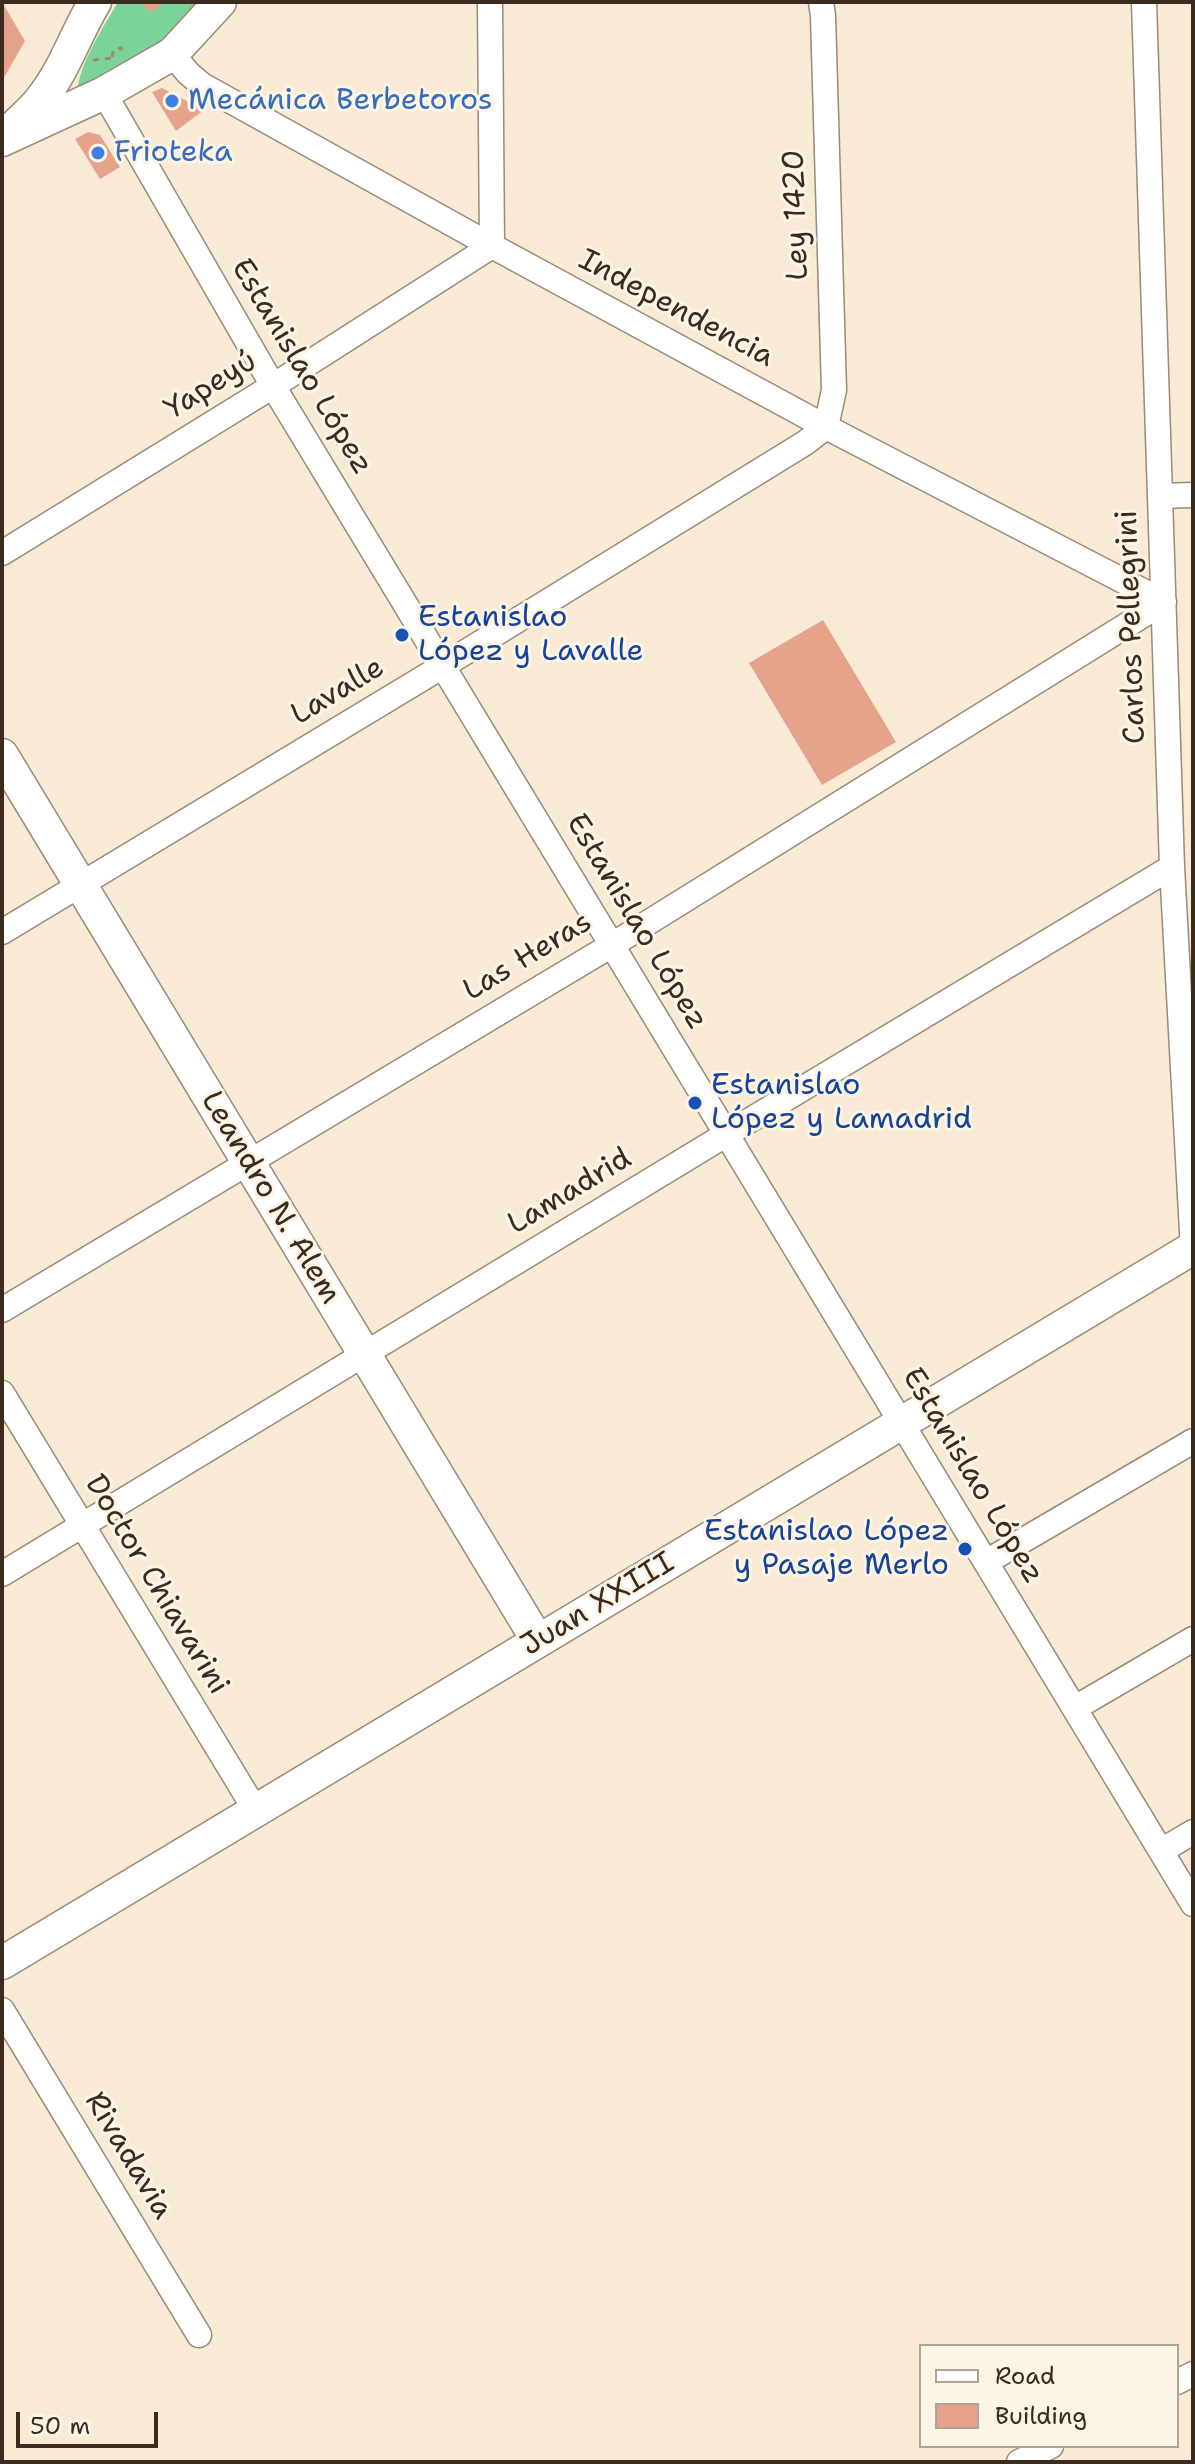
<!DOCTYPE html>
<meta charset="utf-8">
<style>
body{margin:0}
#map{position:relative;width:1195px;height:2464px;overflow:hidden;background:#f8ead4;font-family:"Shantell Sans",sans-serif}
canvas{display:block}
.frame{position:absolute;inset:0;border:4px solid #3b2a1e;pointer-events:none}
.legend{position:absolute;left:919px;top:2344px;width:260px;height:104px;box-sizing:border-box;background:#fcf5e5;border:2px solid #afa495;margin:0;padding:10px 14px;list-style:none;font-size:24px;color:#3b2a1e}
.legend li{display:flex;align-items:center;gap:16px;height:40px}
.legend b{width:40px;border:2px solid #afa495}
.scale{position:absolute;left:16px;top:2412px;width:142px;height:36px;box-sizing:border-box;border:4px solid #3b2a1e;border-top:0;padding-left:10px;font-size:24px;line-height:28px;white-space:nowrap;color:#3b2a1e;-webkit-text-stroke:6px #fcf5e5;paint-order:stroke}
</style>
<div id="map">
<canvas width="1195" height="2464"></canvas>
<div class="frame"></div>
<ul class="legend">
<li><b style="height:10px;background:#fff"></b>Road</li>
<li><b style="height:22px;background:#e4a38a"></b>Building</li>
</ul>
<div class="scale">50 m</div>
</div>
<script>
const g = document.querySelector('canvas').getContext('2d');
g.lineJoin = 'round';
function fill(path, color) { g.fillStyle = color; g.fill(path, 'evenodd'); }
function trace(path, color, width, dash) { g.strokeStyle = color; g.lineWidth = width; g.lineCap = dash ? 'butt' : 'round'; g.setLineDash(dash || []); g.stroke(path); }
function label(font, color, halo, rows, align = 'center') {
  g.font = font + ' "Shantell Sans",sans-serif'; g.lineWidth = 6; g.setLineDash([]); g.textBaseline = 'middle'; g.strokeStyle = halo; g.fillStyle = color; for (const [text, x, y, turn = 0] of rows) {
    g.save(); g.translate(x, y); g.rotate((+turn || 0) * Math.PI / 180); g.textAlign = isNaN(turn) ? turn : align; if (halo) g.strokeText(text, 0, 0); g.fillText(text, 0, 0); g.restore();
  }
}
fill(new Path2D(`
 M118,2H210L175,41L78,89C78,67 106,22 118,2Z`), '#7ad49a');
fill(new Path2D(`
 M2,2L25,41L2,81Z
 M142,2H166L149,13Z
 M162,88L204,110L176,131L152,92Z
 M88,132L100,135L120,167L100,179L75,139Z
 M823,620L896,742L822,785L749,663Z`), '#e4a38a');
const minor = new Path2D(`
 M490,2L492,246
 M1144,2L1172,867L1193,1250
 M172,54L188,73L202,85L492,246L826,427L1164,602
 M104,93L273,386L1193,1904
 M1160,496L1193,495
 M2,553L273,386L492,246
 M2,932L443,666L805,443L826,427L834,390L823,16L821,2
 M2,1310L612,945L1164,602
 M2,1393L256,1811
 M986,1562L1193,1441
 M2,1574L727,1134L1172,867
 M1075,1708L1193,1639
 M1161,1851L1193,1832
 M2,2010L199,2335
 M1177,2382L1193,2374
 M1019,2462L1051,2446`);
const major = new Path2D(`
 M15,126C24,117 35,108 42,98C65,69 76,33 95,2
 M2,140L104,93L172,54L220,2
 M2,755L538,1641
 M2,1963L1193,1248`);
trace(minor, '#9a8a79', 27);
trace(major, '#9a8a79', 35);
trace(new Path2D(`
 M112,57L114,49L121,48L124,53
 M93,60L113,58`), '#9a8a79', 3, [6, 6]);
trace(minor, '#fff', 24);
trace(major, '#fff', 32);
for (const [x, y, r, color] of [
 [172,101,8,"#3f7fe0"],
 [98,153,8,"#3f7fe0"],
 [402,635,8,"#1a4fb4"],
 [695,1103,8,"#1a4fb4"],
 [965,1549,8,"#1a4fb4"]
]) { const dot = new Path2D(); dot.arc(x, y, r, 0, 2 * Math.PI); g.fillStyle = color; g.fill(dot); trace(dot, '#fcf5e5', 3); }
label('30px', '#366cbe', '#fcf5e5', [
 ["Mecánica Berbetoros",188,101],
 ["Frioteka",114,153]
], 'left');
label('30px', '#3b2a1e', '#fcf5e5', [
 ["Ley 1420",797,215,-92],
 ["Independencia",676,309,28],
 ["Estanislao López",301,367,59],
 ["Yapeyú",211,386,-32],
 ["Carlos Pellegrini",1132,627,-92],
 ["Lavalle",338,692,-31],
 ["Estanislao López",636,922,59],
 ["Las Heras",528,957,-31],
 ["Lamadrid",570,1192,-31],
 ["Leandro N. Alem",270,1198,59],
 ["Estanislao López",972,1476,59],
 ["Doctor Chiavarini",156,1585,59],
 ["Juan XXIII",598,1605,-31],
 ["Rivadavia",128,2156,59]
]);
label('30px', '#164399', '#fcf5e5', [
 ["Estanislao",418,618],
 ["López y Lavalle",418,652],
 ["Estanislao",711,1086],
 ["López y Lamadrid",711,1120],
 ["Estanislao López",949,1532,"right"],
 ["y Pasaje Merlo",949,1566,"right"]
], 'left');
</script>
